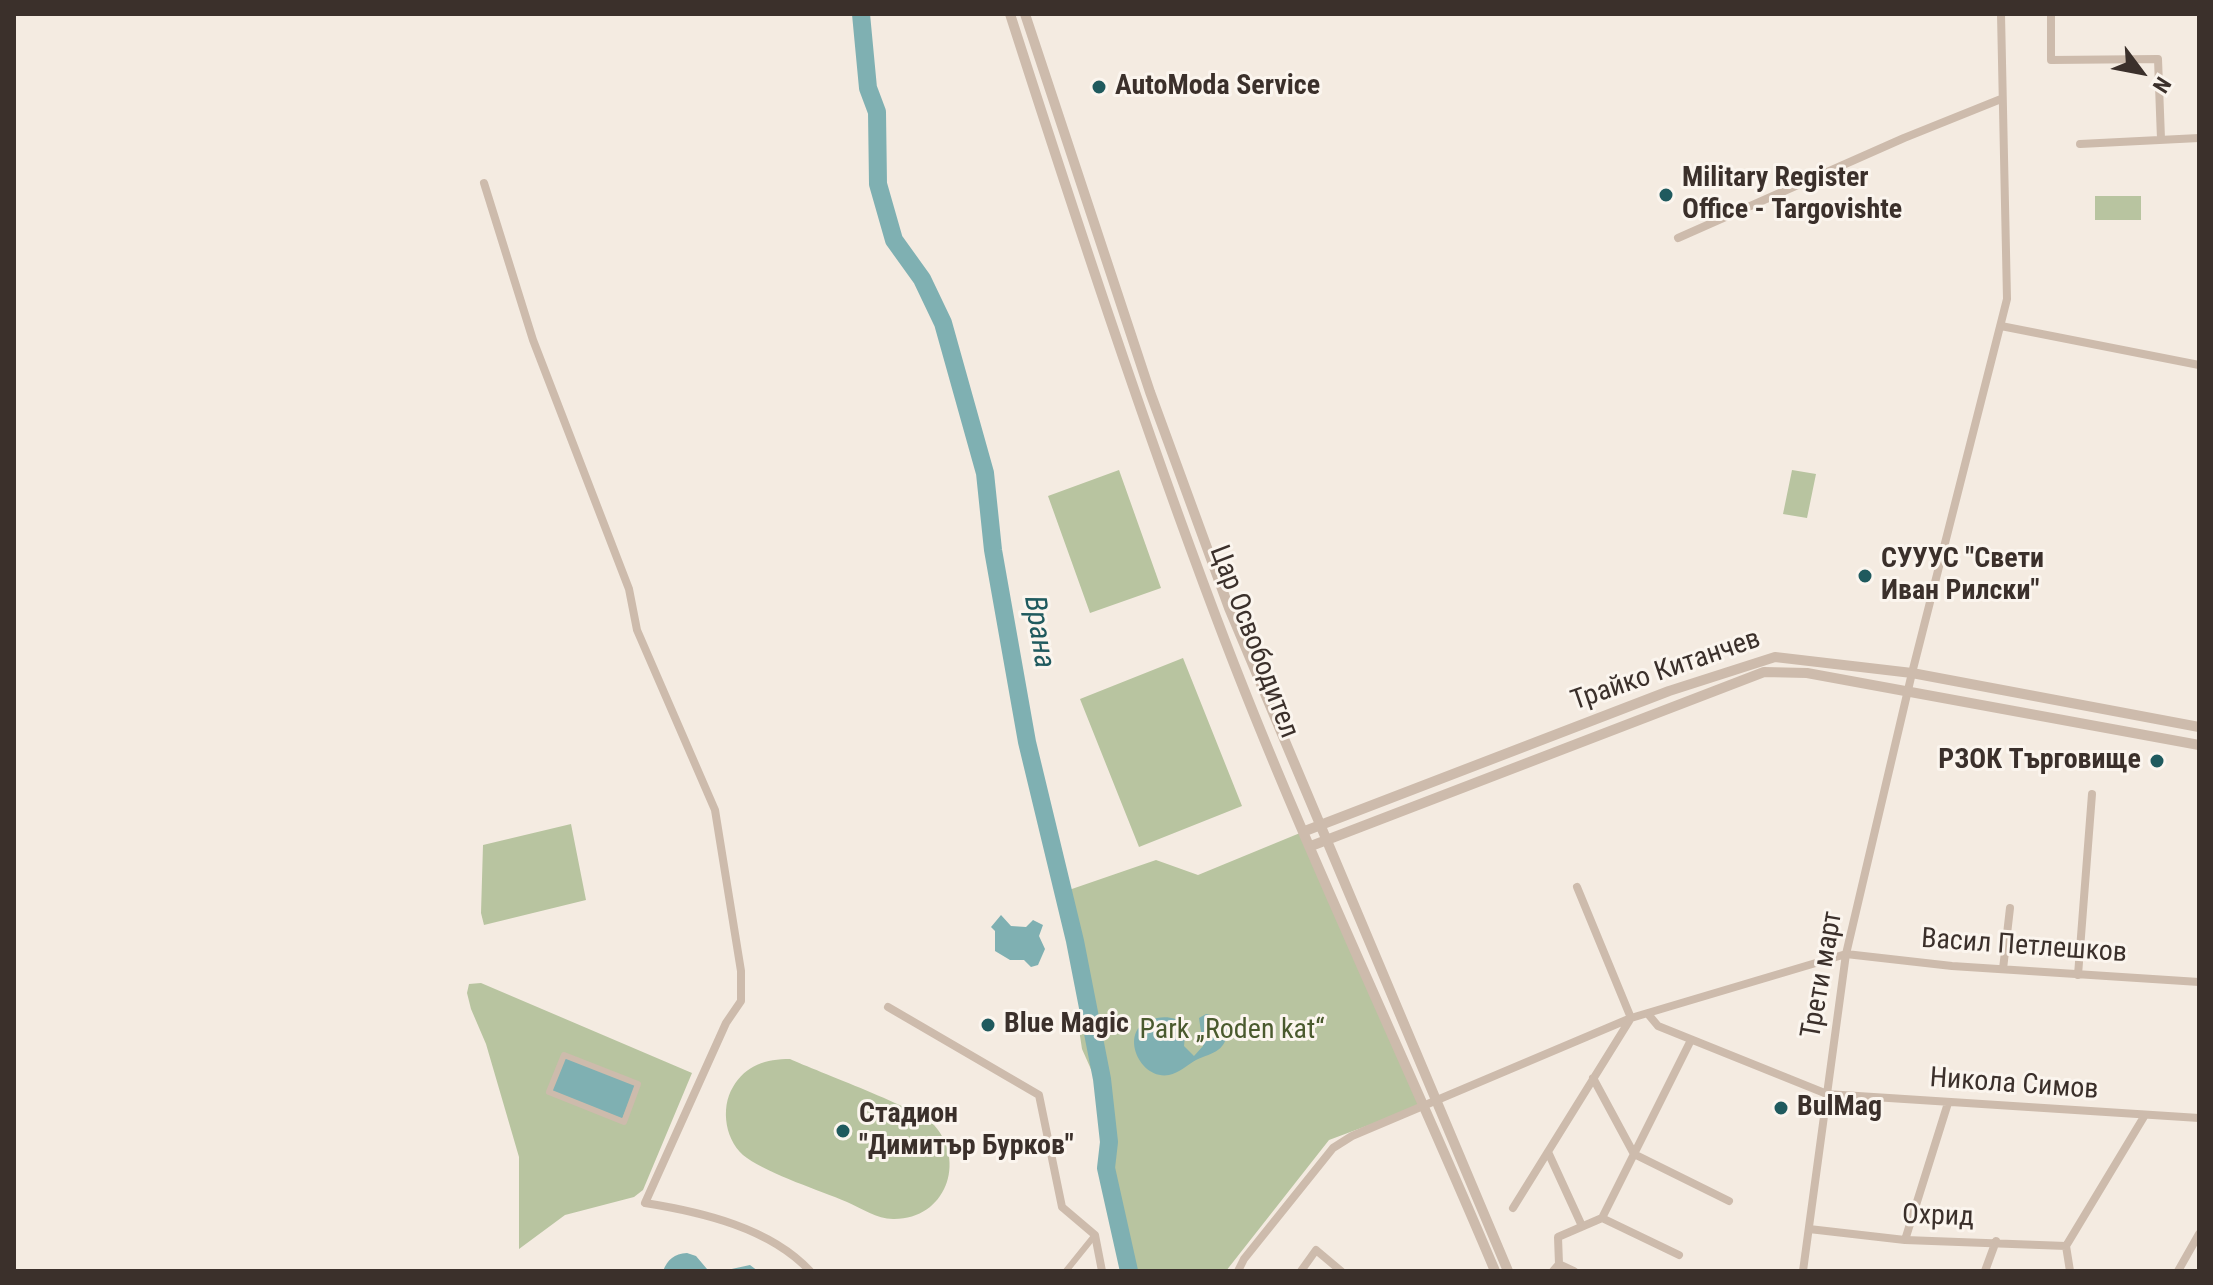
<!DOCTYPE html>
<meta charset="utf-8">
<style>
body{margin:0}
#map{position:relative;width:2213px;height:1285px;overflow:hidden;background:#f4ebe1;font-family:"Roboto Condensed",sans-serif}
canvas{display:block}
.frame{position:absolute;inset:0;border:16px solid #3b302b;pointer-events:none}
.north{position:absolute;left:2101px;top:32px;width:80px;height:80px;-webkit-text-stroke:6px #fbf5ee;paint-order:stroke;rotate:122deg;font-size:22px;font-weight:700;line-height:32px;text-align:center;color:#3b302b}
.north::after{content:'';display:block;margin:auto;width:28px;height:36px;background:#3b302b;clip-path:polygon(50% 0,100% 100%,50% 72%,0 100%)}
</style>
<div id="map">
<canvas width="2213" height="1285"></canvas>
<div class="frame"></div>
<div class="north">N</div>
</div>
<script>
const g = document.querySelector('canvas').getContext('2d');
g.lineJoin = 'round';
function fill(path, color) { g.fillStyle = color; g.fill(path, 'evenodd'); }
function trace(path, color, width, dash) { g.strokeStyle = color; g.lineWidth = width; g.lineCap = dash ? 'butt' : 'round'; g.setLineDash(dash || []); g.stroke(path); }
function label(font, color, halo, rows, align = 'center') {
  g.font = font + ' "Roboto Condensed",sans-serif'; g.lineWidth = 6; g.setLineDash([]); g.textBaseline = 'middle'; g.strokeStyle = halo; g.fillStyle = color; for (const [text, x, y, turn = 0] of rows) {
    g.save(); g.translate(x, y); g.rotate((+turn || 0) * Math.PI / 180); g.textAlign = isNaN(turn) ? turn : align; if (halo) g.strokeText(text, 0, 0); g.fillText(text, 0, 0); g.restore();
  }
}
fill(new Path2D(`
 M2095,196H2141V220H2095Z
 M1119,470L1161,588L1090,613L1048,496Z
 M1792,470L1816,474L1807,518L1783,514Z
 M1183,658L1242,806L1139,847L1080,699Z
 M571,824L586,900L484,925L481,913L483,845Z
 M1300,833L1420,1106L1329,1140L1226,1271H1132L1116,1220L1110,1166L1113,1119L1082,1049L1078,1023L1083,1000L1066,891L1156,860L1198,875Z
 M481,983L692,1073L643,1190L634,1197L565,1215L519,1249V1157L486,1044L471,1009L467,993L469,984Z
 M790,1059C816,1071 920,1109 934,1125C967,1162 945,1220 893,1219C877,1219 861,1208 847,1202C819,1190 771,1175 747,1158C725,1143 720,1108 733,1087C746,1065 766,1059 790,1059Z`), '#b8c4a0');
fill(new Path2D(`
 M1001,915L1011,926L1026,927L1033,920L1043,925L1039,936L1045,949L1038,965L1031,967L1024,960H1010L995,951V931L991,927Z
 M1206,1014L1215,1016L1227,1029C1227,1051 1214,1052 1196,1060C1187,1065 1179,1073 1169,1075C1138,1081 1115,1025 1157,1018C1167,1016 1178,1018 1186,1025L1184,1046L1194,1056L1203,1046L1199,1018Z
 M565,1057L636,1085L622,1119L551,1091Z
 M687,1253L696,1256L707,1269L727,1270L750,1265L758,1271H663C668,1259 674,1254 687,1253Z`), '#7fb0b2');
trace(new Path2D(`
 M861,14L868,88L877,112L878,184L894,240L922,279L943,323L985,473L993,550L1027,742L1075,941L1102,1079L1109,1142L1106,1168L1129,1271`), '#7fb0b2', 18);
trace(new Path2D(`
 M564,1055L638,1084L624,1122L549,1092Z
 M1066,1271L1095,1235`), '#cdbbac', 6);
trace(new Path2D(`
 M2051,14V60L2158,59L2161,139
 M2080,144L2199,138
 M484,183L533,340L629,589L637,630L715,810L741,971V1001L726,1023L645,1203C702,1212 770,1228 810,1271
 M1678,238L1904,138L2001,99
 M2001,326L2199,365
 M2003,969L2010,908
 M2078,975L2092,794
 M888,1007L1039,1095L1062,1207L1095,1235L1102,1271
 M1648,1014L1658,1026L1827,1094L2199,1118
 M1593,1078L1634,1154L1729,1201
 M1548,1152L1582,1226
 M1513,1208L1631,1018L1577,887
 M1602,1218L1679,1255
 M1809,1229L1905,1240L2066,1246
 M1905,1240L1948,1103
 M1559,1264L1574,1271
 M1238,1271L1244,1259L1333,1148L1352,1136L1631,1018L1846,954L1952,966L2199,982
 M1301,1271L1316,1250L1341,1271
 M1553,1271L1559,1264L1558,1237L1602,1218L1691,1040
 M1803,1271L1846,954L1912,673L2007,299L2001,14
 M1985,1271L1996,1241
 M2070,1271L2066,1246L2145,1115
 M2178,1271L2199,1234`), '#cdbbac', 8);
trace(new Path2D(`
 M1010,14C1075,216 1141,418 1216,617C1299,838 1403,1052 1495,1271
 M1025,14L1150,392L1229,608L1508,1271
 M1305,831L1669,691L1775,657L1912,673L2199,727
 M1311,846L1764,672L1807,673L2199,745`), '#cdbbac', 10);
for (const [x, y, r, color] of [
 [1099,87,8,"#1f5a5e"],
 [1666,195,8,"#1f5a5e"],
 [1865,576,8,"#1f5a5e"],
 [2157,761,8,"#1f5a5e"],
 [988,1025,8,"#1f5a5e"],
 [1781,1108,8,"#1f5a5e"],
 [843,1131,8,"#1f5a5e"]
]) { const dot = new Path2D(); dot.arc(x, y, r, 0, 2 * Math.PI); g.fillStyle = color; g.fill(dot); trace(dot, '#fbf5ee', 3); }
label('bold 28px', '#3b302b', '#fbf5ee', [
 ["AutoModa Service",1115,87],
 ["Military Register",1682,179],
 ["Office - Targovishte",1682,211],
 ["СУУУС \"Свети",1881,560],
 ["Иван Рилски\"",1881,592],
 ["РЗОК Търговище",2141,761,"right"],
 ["Blue Magic",1004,1025],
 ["BulMag",1797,1108],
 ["Стадион",859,1115],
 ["\"Димитър Бурков\"",859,1147]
], 'left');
label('28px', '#3b302b', '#fbf5ee', [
 ["Цар Освободител",1253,642,69],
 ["Трайко Китанчев",1666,671,-19],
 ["Васил Петлешков",2024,947,4],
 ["Трети март",1823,975,-80],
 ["Никола Симов",2014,1085,4],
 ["Охрид",1938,1217,2]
]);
label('28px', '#4a5a2e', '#fbf5ee', [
 ["Park „Roden kat“",1232,1031]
]);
label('italic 30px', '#1f5a5e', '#fbf5ee', [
 ["Врана",1038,632,81]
]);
</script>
